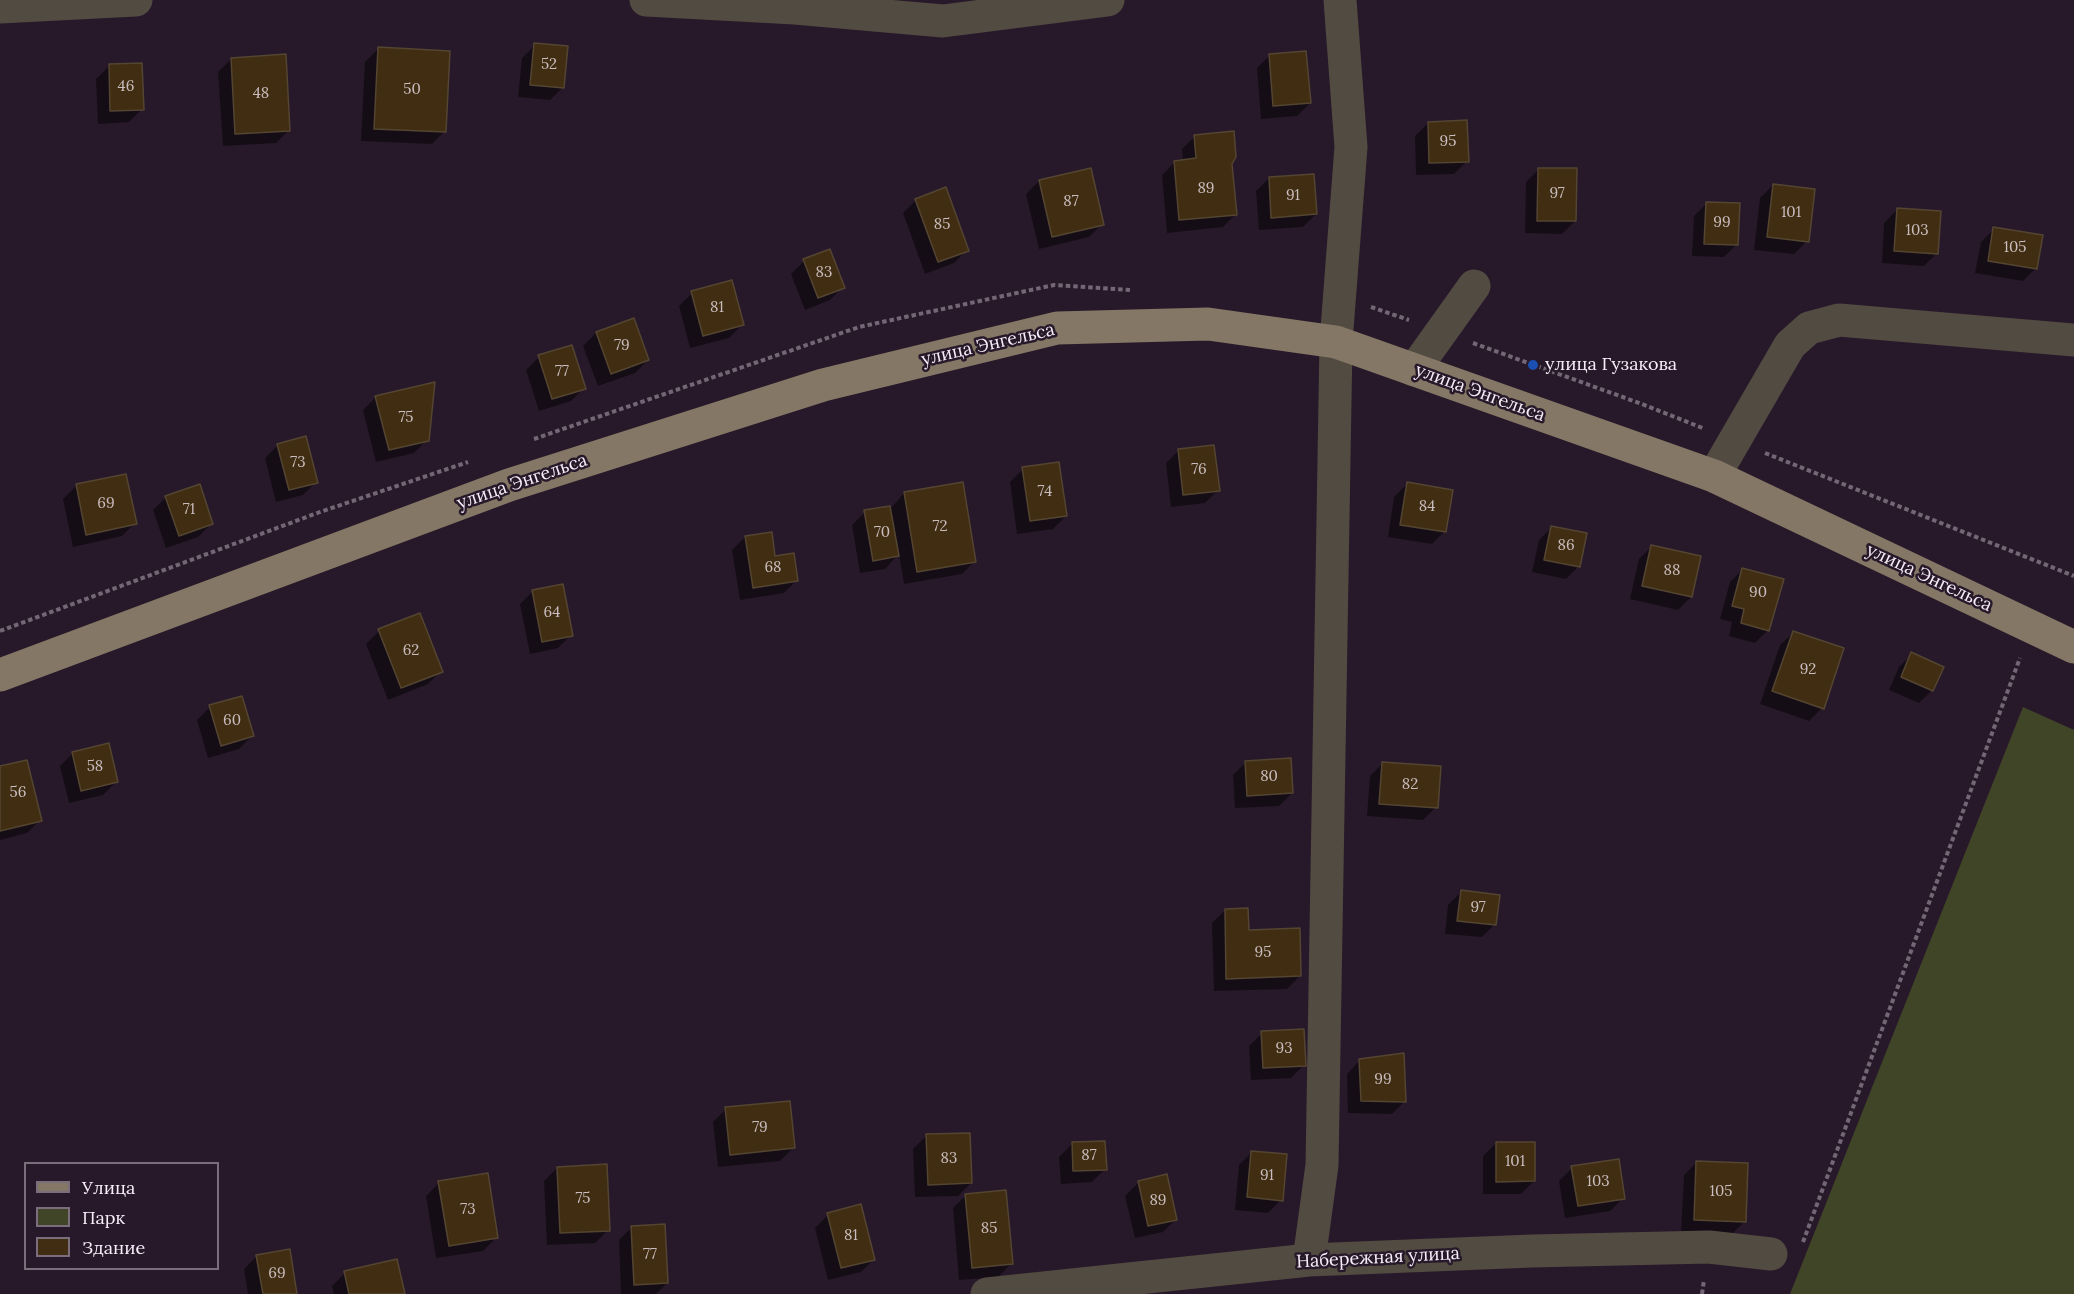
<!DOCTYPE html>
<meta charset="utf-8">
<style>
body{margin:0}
#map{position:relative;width:2074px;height:1294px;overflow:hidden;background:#271929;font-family:Lora,serif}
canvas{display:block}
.legend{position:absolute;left:24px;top:1162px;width:195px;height:108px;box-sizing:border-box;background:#271929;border:2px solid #7a6e7c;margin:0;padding:8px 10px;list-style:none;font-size:18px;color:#f7edf9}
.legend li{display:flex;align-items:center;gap:12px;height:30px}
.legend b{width:30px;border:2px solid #7a6e7c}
</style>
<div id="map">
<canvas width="2074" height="1294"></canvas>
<ul class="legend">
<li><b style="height:8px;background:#847765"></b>Улица</li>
<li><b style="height:16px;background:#404528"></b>Парк</li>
<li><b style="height:16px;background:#412e12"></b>Здание</li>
</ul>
</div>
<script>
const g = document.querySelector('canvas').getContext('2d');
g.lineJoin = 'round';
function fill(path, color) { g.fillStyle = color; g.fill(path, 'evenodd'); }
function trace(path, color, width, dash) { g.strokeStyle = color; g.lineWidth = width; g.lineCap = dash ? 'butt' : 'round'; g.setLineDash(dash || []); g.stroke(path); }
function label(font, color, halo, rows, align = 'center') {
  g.font = font + ' Lora,serif'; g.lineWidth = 5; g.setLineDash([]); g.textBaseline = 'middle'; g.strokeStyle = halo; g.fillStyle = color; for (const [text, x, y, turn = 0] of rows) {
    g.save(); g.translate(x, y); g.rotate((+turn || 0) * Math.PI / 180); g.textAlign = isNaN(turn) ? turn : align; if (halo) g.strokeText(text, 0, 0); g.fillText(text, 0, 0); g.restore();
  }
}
fill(new Path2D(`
 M2023,707L2074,730V1294H1790Z`), '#404528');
fill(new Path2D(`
 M535,45L563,87L550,100L518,97L522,58Z
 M378,49L445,131L432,144L361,141L365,62Z
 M1270,55L1310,103L1297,116L1261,119L1257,68Z
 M231,59L289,130L276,143L223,146L218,72Z
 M109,66L142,109L129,122L98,124L96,79Z
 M1428,123L1467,161L1454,174L1416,175L1415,136Z
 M1195,136L1236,214L1223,227L1167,233L1162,175L1175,162L1183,161L1182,149Z
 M1539,169L1575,221L1562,234L1525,233L1526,182Z
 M1269,178L1316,214L1303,227L1259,230L1256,191Z
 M1039,181L1102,224L1089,237L1039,249L1026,194Z
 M1773,185L1807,241L1794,254L1754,250L1760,198Z
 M916,200L967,250L954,263L925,274L903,213Z
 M1707,203L1737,244L1724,257L1692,256L1694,216Z
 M1897,210L1937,253L1924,266L1882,263L1884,223Z
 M1994,229L2036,268L2023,281L1975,273L1981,242Z
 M804,261L843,287L830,300L805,310L791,274Z
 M692,293L742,325L729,338L690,348L679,306Z
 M633,320L648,360L635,373L598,386L583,346L596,333Z
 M539,357L584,388L571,401L539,411L526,370Z
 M376,397L427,440L414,453L376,462L363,410Z
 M278,445L316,482L303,495L276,502L265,458Z
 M1179,450L1218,490L1205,503L1171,507L1166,463Z
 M1023,469L1066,516L1053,529L1017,534L1010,482Z
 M125,476L135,523L122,536L73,547L63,499L76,486Z
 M1407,484L1445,531L1432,544L1388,537L1394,497Z
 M904,493L975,561L962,574L904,584L899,554L885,569L860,573L852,525L865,512L892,507Z
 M166,497L211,524L198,537L166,548L153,510Z
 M1552,527L1579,566L1566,579L1532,572L1539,540Z
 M745,537L774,557L797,580L784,593L740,600L732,550Z
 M1652,546L1691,597L1678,610L1630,599L1639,559Z
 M1743,569L1768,630L1755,643L1729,636L1732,622L1720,619L1730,582Z
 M533,591L571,635L558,648L530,654L520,604Z
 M379,631L441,671L428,684L388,700L366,644Z
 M1793,633L1822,708L1809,721L1760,704L1780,645Z
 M1912,654L1932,690L1919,703L1889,690L1899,667Z
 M210,707L252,736L239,749L208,758L197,720Z
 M73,753L116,782L103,795L69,803L60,766Z
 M1246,762L1292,793L1279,806L1235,808L1233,775Z
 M1383,763L1436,807L1423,820L1367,816L1370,776Z
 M0,768L40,820L27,833L0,840Z
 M1461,892L1495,924L1482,937L1445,934L1448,905Z
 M1225,910L1300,976L1287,989L1214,991L1212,923Z
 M1262,1033L1304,1065L1291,1078L1251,1080L1249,1046Z
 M1360,1060L1405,1101L1392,1114L1348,1113L1347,1074Z
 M726,1109L793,1148L780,1161L718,1167L713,1122Z
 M926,1136L971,1183L958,1196L915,1197L913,1149Z
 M1496,1143L1534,1181L1521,1194H1483V1156Z
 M1072,1144L1105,1169L1092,1182L1061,1184L1059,1157Z
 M1252,1152L1281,1200L1268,1213L1235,1210L1239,1165Z
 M1697,1162L1744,1222L1731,1235L1681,1233L1684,1175Z
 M557,1168L608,1230L595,1243L547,1245L544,1181Z
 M1572,1168L1623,1198L1610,1211L1565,1218L1559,1181Z
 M439,1183L496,1238L483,1251L436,1258L426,1196Z
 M1138,1183L1176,1219L1163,1232L1135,1238L1125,1196Z
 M966,1195L1011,1264L998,1277L959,1280L953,1208Z
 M828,1215L874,1259L861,1272L828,1280L815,1228Z
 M632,1227L667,1283L656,1294H621L619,1240Z
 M257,1256L296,1294H248L244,1269Z
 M345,1273L403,1294H334L332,1286Z`), '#0007');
const building = new Path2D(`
 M534,43L568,46L564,88L530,85Z
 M378,47L450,51L446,132L374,129Z
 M1306,51L1311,103L1273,106L1269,54Z
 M286,54L290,131L235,134L231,58Z
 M142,63L144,110L110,111L109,64Z
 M1467,120L1469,162L1429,163L1428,122Z
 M1234,131L1236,157L1232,164L1237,215L1179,220L1174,161L1196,158L1194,135Z
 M1091,168L1104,225L1052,237L1039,180Z
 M1538,168H1577L1576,221H1537Z
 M1314,174L1317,214L1271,218L1269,177Z
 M1773,184L1815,189L1809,242L1767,237Z
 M946,187L969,251L938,262L915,199Z
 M1706,202L1740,203L1738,245L1704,244Z
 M1897,208L1941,211L1938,254L1894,251Z
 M1993,227L2043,235L2037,269L1988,261Z
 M830,249L845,288L818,298L803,259Z
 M732,280L744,325L703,336L691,291Z
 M634,318L649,360L611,374L596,332Z
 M572,345L586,389L552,399L538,355Z
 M435,382L429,441L389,450L375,396Z
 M306,436L318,483L289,490L277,444Z
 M1214,445L1220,491L1183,495L1178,449Z
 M1059,462L1067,516L1030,521L1022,467Z
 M126,474L137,524L86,535L76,484Z
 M963,482L976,562L917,572L904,492Z
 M1407,482L1453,490L1446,532L1400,525Z
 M200,484L213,524L179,536L165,496Z
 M890,506L899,556L873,561L864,510Z
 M1551,526L1587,533L1580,567L1544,560Z
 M772,532L775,556L794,553L798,581L753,588L745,536Z
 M1651,545L1701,556L1692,597L1642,586Z
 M1742,568L1784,579L1769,631L1741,623L1744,609L1732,606Z
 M563,584L573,636L542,642L532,590Z
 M420,613L443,672L401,688L378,629Z
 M1793,631L1844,648L1824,709L1772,691Z
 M1911,652L1944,667L1933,691L1901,677Z
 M242,696L254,736L221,746L209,705Z
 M109,743L118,782L81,791L72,752Z
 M1291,758L1293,793L1247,796L1245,761Z
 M27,760L42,821L0,831V766Z
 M1382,762L1441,766L1438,808L1379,804Z
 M1461,890L1500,895L1496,925L1457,921Z
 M1248,908L1249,930L1300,928L1301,976L1226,979L1225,909Z
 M1304,1029L1306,1066L1263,1068L1261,1031Z
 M1404,1053L1406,1102L1361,1101L1359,1059Z
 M790,1101L795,1148L730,1155L725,1107Z
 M970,1133L972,1183L928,1185L926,1134Z
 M1105,1141L1107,1170L1073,1171L1072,1142Z
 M1496,1142H1535V1181L1496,1182Z
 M1251,1151L1287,1154L1283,1201L1247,1197Z
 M1619,1159L1625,1199L1578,1206L1571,1166Z
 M1696,1161L1748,1163L1746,1222L1694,1220Z
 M607,1164L610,1231L560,1233L557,1167Z
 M488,1173L498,1238L449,1246L438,1181Z
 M1167,1174L1177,1220L1148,1226L1138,1181Z
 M1006,1190L1013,1264L972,1268L965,1194Z
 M861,1204L875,1260L841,1268L827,1213Z
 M665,1224L668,1283L634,1285L631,1226Z
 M290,1249L297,1294H263L256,1255Z
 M397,1259L405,1294H349L344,1271Z`);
fill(building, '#412e12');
trace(building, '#544532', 1.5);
trace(new Path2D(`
 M1371,307L1409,320
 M1473,343L1642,404L1705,429
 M534,439L859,327L1054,285L1130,290
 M1765,453L2074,576
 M0,631L320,512L468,462
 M1803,1242L2020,658
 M1702,1294L1704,1280`), '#736775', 4, [4.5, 3]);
trace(new Path2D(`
 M646,0L795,8L943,21L1108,0
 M0,7L136,0
 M1414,370L1474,286
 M1714,476L1790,345L1809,328L1839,320L2074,340
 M1309,1260L1322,1165L1336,342L1351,147L1340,0
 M987,1294L1309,1260L1532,1251L1709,1247L1771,1254`), '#524b42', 33);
trace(new Path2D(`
 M0,675L509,485L823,385L1057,328L1208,324L1336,342L1714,476L2074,647`), '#847765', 33);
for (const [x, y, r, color] of [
 [1533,365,6,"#1a4fb4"]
]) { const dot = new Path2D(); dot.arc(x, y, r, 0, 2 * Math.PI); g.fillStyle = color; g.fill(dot); trace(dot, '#271929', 2); }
label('15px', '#cabdbf', null, [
 ["52",549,65],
 ["46",126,87],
 ["50",412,90],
 ["48",261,94],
 ["95",1448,142],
 ["89",1206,189],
 ["97",1557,194],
 ["91",1293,196],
 ["87",1071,202],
 ["101",1791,213],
 ["99",1722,223],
 ["85",942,225],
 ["103",1917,231],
 ["105",2015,248],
 ["83",824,273],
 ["81",717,308],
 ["79",622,346],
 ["77",562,372],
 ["75",406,418],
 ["73",298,463],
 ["76",1199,470],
 ["74",1045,492],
 ["69",106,504],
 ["84",1427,507],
 ["71",189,510],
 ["72",940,527],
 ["70",882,533],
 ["86",1566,546],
 ["68",773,568],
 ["88",1672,571],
 ["90",1758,593],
 ["64",552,613],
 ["62",411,651],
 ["92",1808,670],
 ["60",232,721],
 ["58",95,767],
 ["80",1269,777],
 ["82",1410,785],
 ["56",18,793],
 ["97",1478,908],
 ["95",1263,953],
 ["93",1284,1049],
 ["99",1383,1080],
 ["79",760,1128],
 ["87",1089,1156],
 ["83",949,1159],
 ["101",1515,1162],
 ["91",1267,1176],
 ["103",1598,1182],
 ["105",1721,1192],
 ["75",583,1199],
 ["89",1158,1201],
 ["73",468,1210],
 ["85",989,1229],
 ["81",851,1236],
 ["77",650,1255],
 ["69",277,1274]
]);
label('18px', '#f7edf9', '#271929', [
 ["улица Энгельса",988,345,-13],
 ["улица Энгельса",1480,393,20],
 ["улица Энгельса",522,482,-19],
 ["улица Энгельса",1929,578,25],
 ["Набережная улица",1378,1258,-3]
]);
label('18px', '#f7edf9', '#271929', [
 ["улица Гузакова",1545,365]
], 'left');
</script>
